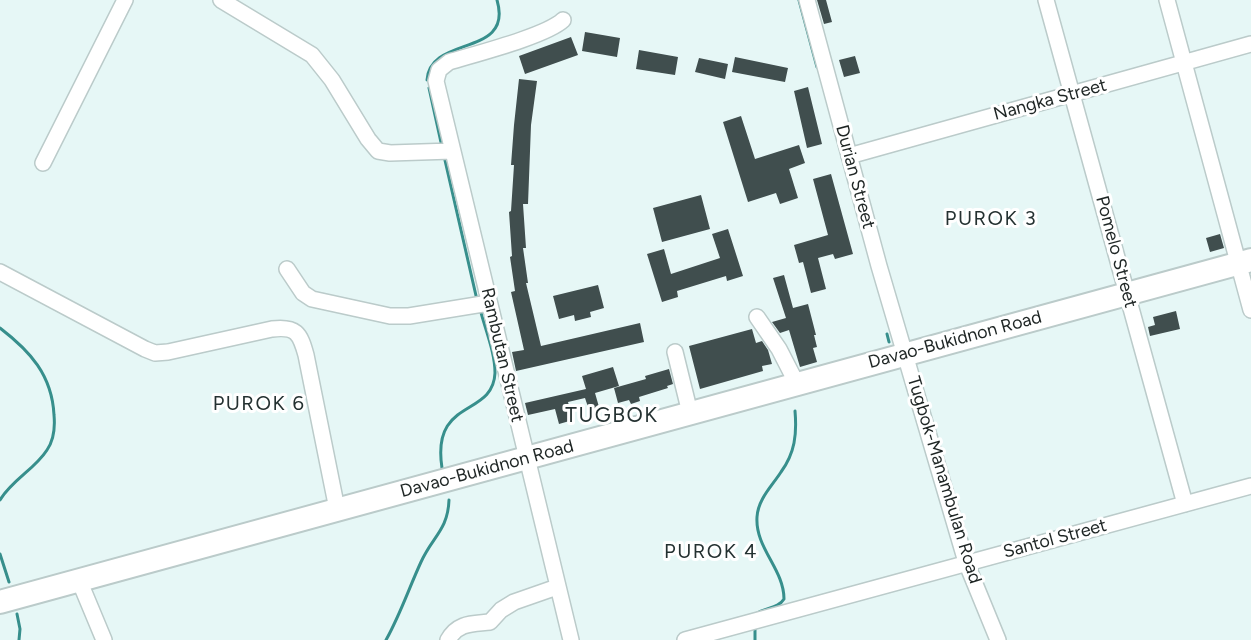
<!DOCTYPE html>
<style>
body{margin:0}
canvas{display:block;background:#e6f7f6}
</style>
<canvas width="1251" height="640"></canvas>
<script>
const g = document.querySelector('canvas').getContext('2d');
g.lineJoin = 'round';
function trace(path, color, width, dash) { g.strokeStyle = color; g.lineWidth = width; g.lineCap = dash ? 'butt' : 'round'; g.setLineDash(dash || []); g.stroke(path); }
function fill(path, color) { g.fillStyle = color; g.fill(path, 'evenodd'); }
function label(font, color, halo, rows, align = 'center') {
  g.font = font + ' Figtree,sans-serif'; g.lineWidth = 6; g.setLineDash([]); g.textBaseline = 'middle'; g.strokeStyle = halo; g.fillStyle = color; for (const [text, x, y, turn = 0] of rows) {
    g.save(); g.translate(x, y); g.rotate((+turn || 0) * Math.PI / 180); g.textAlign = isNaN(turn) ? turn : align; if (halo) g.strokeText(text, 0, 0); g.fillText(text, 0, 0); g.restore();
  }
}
trace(new Path2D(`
 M799,0L817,67
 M427,80C430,34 514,58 497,0
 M429,88L442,147
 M444,156L477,300
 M0,328C30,351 52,375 54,415C55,426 54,440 47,450C35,469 12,480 0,500
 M887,334L889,342
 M442,468C431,397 493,418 495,373C495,352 485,329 480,309
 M0,554L9,582
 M17,614L20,629L19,640
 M756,614C765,607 778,609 784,599C784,569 755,548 757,517C758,499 772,486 781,472C795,453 797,434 795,411
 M386,640C400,615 409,588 421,562C432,537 448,530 449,500
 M755,640V628`), '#378f8c', 3);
fill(new Path2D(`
 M817,0H826L832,22L824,24Z
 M585,32L620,38L617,57L582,51Z
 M571,37L578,55L525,74L519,56Z
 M639,50L678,57L675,75L636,69Z
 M855,56L860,73L844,77L839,60Z
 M735,57L788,68L785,82L732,72Z
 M699,58L728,64L725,79L695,72Z
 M519,79L537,81L531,125L528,204H523L526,248H523L528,283H526L541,346L640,323L644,342L516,371L512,352L524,350L511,292L515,291L510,257L512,256L509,212L511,211L514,165H511L514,125Z
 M808,87L822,144L807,148L794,91Z
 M741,116L755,159L799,145L805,163L789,169L798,198L780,204L776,193L748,202L723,122Z
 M831,174L853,254L835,259L833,254L818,258L826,289L811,293L803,262L799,263L794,245L828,235L813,179Z
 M701,195L710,229L662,242L653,208Z
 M728,229L743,276L727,281L726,276L677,291L678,297L662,302L647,254L664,249L671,274L720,258L712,234Z
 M1220,234L1224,248L1210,252L1206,238Z
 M784,275L793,308L808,304L816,335H814L817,347L813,348L817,362L800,367L789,330L780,333L772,322L786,318L773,278Z
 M598,285L604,308L590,312L591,317L575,321L574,315L559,319L553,296Z
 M1176,311L1180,329L1150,336L1148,327L1155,325L1153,317Z
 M752,329L756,343L762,341L768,350L772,364L762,366L763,371L700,389L689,346Z
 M613,367L619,386L595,393L599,407L589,410L585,398L568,402L573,420L559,424L555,409L528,415L525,403L586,389L582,376Z
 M669,369L673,384L667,386L668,388L639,397L640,401L631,404L629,400L618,403L614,388L646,379L645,376Z`), '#404e4e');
const minor = new Path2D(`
 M221,0L312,55L332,80L368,139L378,151L390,153L452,151
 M807,0L879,266L966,562L998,640
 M1046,0L1185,504
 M1167,0L1251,310
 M563,20C546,36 475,54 449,62L439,70L436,81L571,640
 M849,156L1251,44
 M43,163L125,0
 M287,269L303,293L312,299L390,316H409L489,303
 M0,272L145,349L155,353L168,352L272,329C296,326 300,333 306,355L337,509
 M757,317L779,349L797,384
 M675,352L690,413
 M79,580L104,640
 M448,640C458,622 473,624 490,622L501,610L514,602L557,587
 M685,640L1251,486`);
const highway = new Path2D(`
 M0,602L1251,260`);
trace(minor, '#bbcbca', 18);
trace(highway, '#bbcbca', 26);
trace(minor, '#fff', 15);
trace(highway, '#fff', 22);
label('18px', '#1e2524', '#fff', [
 ["Nangka Street",1050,100,-15],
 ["Durian Street",855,177,75],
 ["Pomelo Street",1116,252,75],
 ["Davao-Bukidnon Road",955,340,-15],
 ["Rambutan Street",502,355,77],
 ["Davao-Bukidnon Road",487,469,-15],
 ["Tugbok-Manambulan Road",944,480,73],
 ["Santol Street",1055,539,-15]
]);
g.letterSpacing = '1.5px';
label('20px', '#243131', '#fff', [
 ["PUROK 3",991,219],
 ["PUROK 6",259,404],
 ["PUROK 4",711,552]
]);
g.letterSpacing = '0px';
g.letterSpacing = '1.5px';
label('21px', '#243131', '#fff', [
 ["TUGBOK",612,416]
]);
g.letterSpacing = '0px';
</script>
